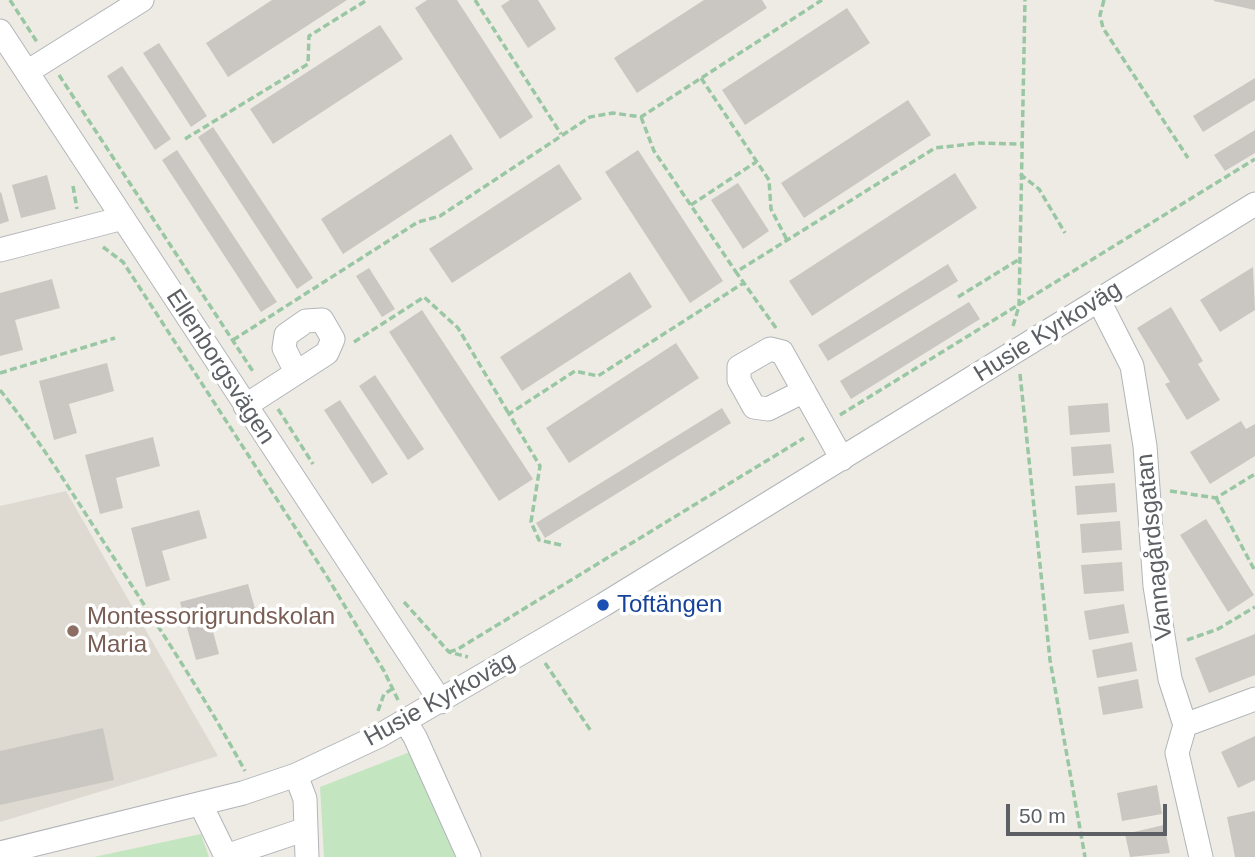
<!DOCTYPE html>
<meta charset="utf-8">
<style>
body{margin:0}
#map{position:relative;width:1255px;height:857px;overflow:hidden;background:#eeebe4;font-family:Arial,sans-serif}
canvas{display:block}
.scale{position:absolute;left:1006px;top:804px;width:161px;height:32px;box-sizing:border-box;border:4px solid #5c6064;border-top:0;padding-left:9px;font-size:21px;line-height:24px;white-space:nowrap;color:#5c6064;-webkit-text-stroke:5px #fff;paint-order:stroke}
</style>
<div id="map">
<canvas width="1255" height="857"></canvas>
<div class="scale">50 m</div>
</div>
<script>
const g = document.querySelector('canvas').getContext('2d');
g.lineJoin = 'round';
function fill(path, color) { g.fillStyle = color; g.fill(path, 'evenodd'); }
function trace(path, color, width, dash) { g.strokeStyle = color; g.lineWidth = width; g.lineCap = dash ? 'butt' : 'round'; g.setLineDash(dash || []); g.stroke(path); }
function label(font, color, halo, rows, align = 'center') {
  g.font = font + ' Arial,sans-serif'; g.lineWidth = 7; g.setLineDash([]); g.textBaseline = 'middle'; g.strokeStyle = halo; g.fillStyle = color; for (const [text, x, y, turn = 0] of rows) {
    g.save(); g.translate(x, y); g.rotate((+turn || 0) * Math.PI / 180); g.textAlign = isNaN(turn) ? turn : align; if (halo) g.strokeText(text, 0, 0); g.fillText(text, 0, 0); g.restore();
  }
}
fill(new Path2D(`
 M66,491L218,756L0,822V506Z`), '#dedad2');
fill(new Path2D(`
 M410,752L457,857H324L320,787Z
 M201,834L209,857H94Z`), '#c3e6c0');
fill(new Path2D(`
 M272,0H347L228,77L206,43Z
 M427,0H457L533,117L500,139L415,8Z
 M510,0H538L556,29L528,48L501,6Z
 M704,0H762L767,8L637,93L614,58Z
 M1214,0H1255V10L1214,1Z
 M847,8L870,43L745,125L722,90Z
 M380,25L403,59L273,144L250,109Z
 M159,43L207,116L191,127L143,53Z
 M122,66L171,139L155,150L107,76Z
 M1255,78V100L1203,132L1193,116Z
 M908,100L931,135L804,218L781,183Z
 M213,127L313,278L297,289L198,137Z
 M1255,130V153L1225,171L1214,155Z
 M451,134L473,169L343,254L321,219Z
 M177,150L277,302L261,312L162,160Z
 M638,150L723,281L690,303L605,172Z
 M559,164L582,199L452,283L429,249Z
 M955,173L977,208L812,316L789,281Z
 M47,175L56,209L21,218L12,185Z
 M738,183L769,231L743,249L711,200Z
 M1,192L9,221L0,224V193Z
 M948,264L958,281L828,361L818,345Z
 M1253,267L1255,310L1220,332L1200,300Z
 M369,268L395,309L382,317L356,276Z
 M630,272L652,307L522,391L500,357Z
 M52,279L60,308L15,320L23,350L0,356V293Z
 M969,302L980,319L851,399L840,381Z
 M1171,307L1203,361L1198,364L1220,400L1187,420L1165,384L1170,382L1137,328Z
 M422,310L533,479L499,501L389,332Z
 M676,343L699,378L569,463L546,428Z
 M107,363L114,391L69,404L77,433L54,440L39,381Z
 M375,375L424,449L408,460L359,386Z
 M340,400L388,474L372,484L324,410Z
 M1108,403L1110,432L1070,435L1068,406Z
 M722,408L731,423L545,538L536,523Z
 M1241,421L1246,429L1255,424V456L1210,484L1190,452Z
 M153,437L160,466L116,478L123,508L100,514L85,455Z
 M1111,444L1114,473L1073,476L1071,447Z
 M1115,483L1117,512L1077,515L1075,486Z
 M199,510L207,538L162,551L170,580L146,587L131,528Z
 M1206,519L1254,595L1228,612L1180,535Z
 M1120,521L1122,550L1082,553L1080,524Z
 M1122,562L1124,591L1084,594L1081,565Z
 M248,584L256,612L211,624L219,654L196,660L180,602Z
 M1124,604L1129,633L1089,640L1084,611Z
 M1255,634V675L1209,693L1195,658Z
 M1132,642L1137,671L1097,678L1092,650Z
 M1138,679L1143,708L1103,715L1098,687Z
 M103,728L114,780L0,805V751Z
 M1255,736V780L1238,788L1221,752Z
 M1157,785L1162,814L1122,821L1117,793Z
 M1255,811V857H1235L1227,817Z
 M1164,825L1170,853L1130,857L1125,834Z`), '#cac6c1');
const minor = new Path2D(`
 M0,31L441,702
 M27,72L142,0
 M0,250L123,218
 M1099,301L1132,366L1145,446L1155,586L1170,679L1185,725L1255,699
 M804,391L768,409L754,407L739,380V367L770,349L782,352L842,459
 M245,406L327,353L333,339L322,320L306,321L286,335L284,348L296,372
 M405,721L415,737L469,857
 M1185,725L1177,753L1201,857
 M201,805L226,856L306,829L305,799L296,775
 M306,829L307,857
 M0,853L243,793L296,775L379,736L603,605L1255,204`);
trace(minor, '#b1b5b9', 25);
trace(new Path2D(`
 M10,0L37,42
 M475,0L561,134
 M1104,0L1100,15L1103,28L1188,158
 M59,75L254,373
 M701,78L769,180L771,209L787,240
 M641,117L654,151L736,272
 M185,139L308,64L309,36L367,0
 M1020,174L1039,189L1065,233
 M73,186L77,209
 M691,205L756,162
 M103,247L123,262L326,575L384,671L398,700
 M958,297L1018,260
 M1013,326L1019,306L1025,0
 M776,328L736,272L935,148L979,143L1021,144
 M233,340L418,222L440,216L590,117L613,113L641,117L822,0
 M354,342L424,297L458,328L509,414
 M0,373L115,338
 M1020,374L1050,660L1085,857
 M0,390C42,443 77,501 114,558C159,628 205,697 245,771
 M278,409L313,464
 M840,415L1255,159
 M1170,491L1216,498L1255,474
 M1216,498L1255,571
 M561,545L539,540L531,522L540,466L509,414L575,371L598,376L745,282
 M404,602L449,652L468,657
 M1187,640L1218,629L1255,607
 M449,652L458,649L804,438
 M545,663L591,731
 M378,711L384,694L394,688`), '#99c7a3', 3.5, [7, 3.5]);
trace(minor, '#fff', 23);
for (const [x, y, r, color] of [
 [603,605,7,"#1a4fb4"],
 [73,631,7,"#8d6e63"]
]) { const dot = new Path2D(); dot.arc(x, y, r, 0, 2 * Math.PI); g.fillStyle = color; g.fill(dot); trace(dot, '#fff', 2.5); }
label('24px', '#5c6064', '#fff', [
 ["Husie Kyrkoväg",1048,332,-32],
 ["Ellenborgsvägen",220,367,57],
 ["Vannagårdsgatan",1155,547,-96],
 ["Husie Kyrkoväg",440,700,-29]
]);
label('24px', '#164399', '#fff', [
 ["Toftängen",617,605]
], 'left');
label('24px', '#785e54', '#fff', [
 ["Montessorigrundskolan",87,617],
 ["Maria",87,645]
], 'left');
</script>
